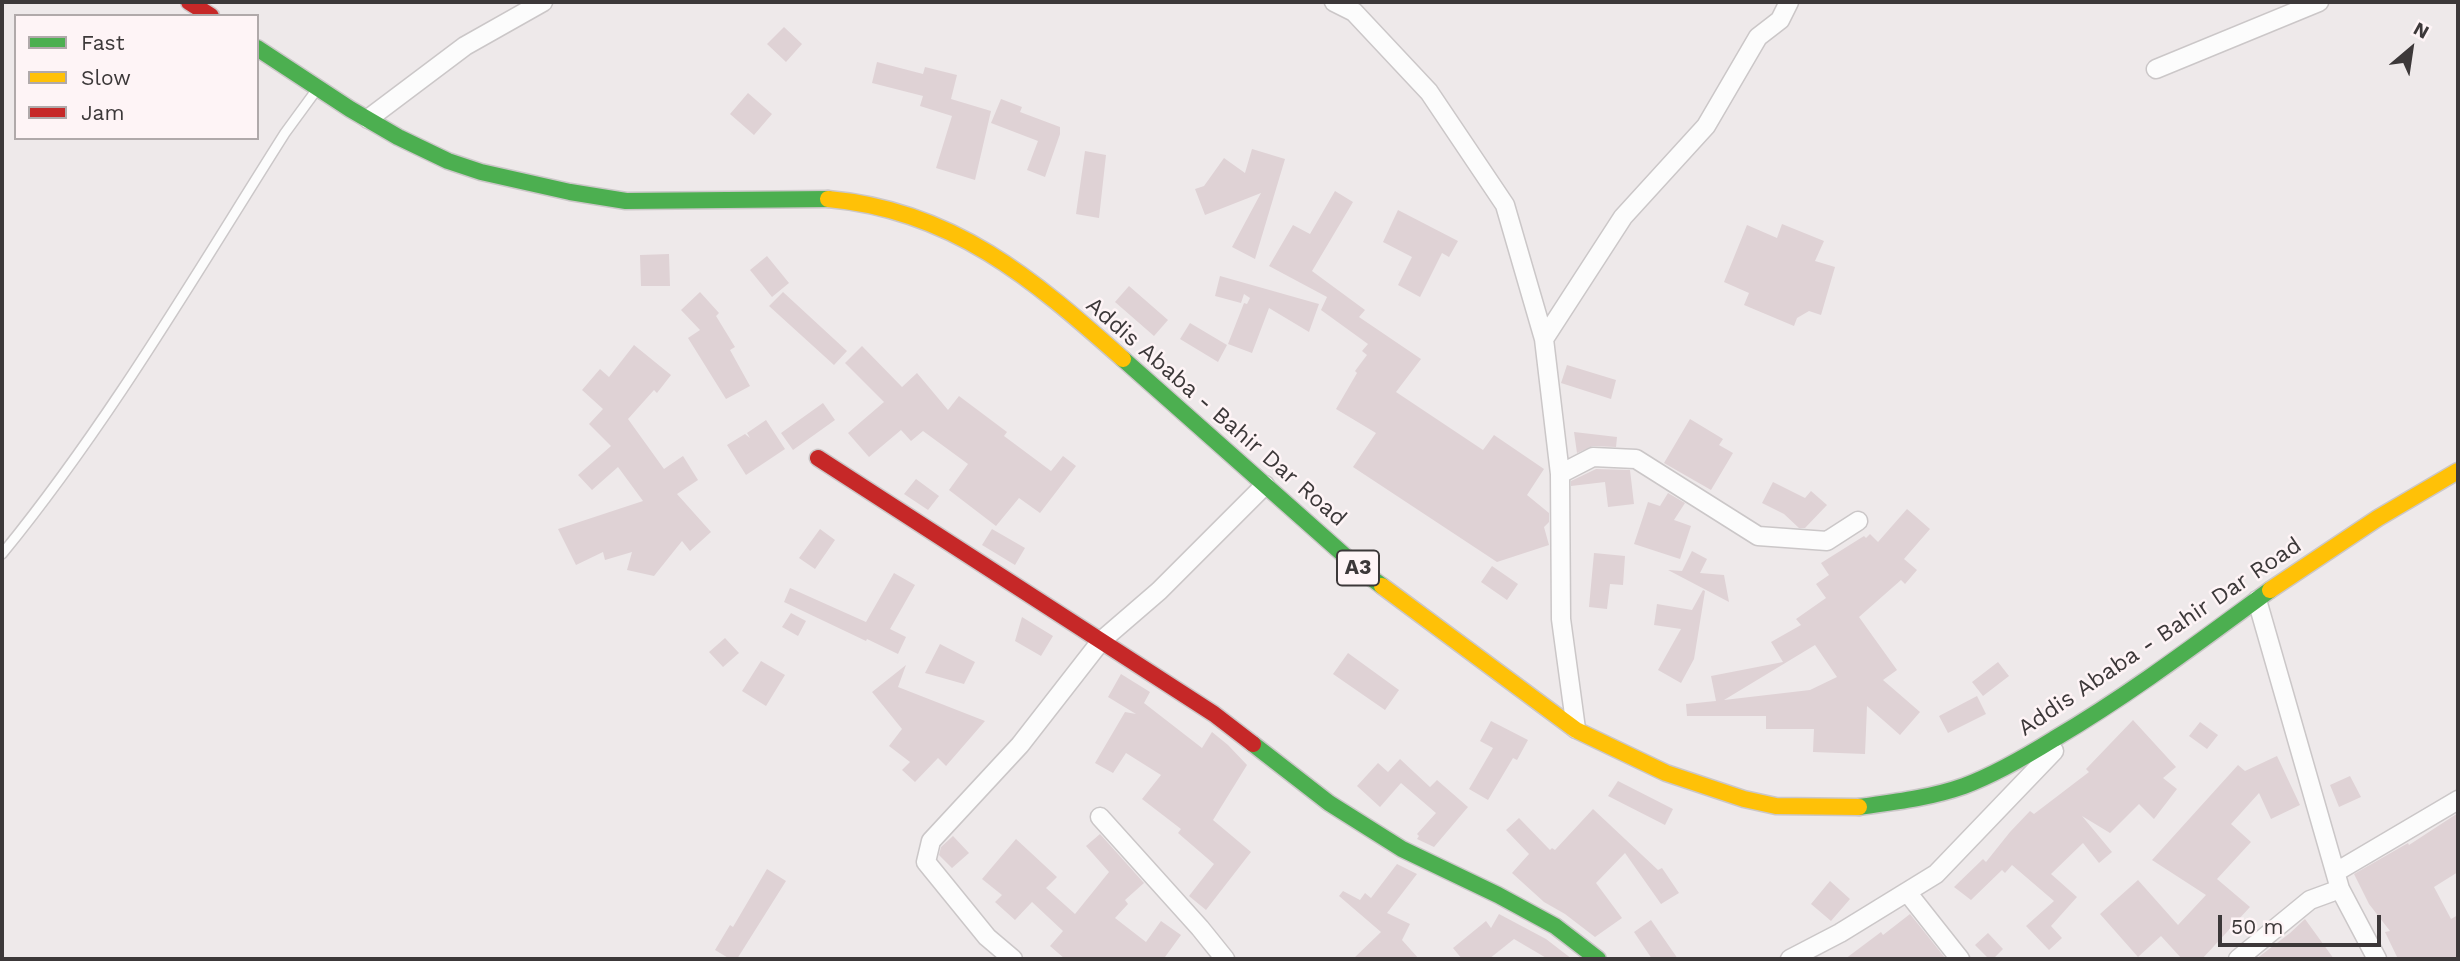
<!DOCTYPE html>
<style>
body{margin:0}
#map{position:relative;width:2460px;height:961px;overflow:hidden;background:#eee9ea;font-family:"Work Sans",sans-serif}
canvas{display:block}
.frame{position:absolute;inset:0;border:4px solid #3c3839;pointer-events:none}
.legend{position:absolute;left:14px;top:14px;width:245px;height:126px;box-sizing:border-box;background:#fef4f6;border:2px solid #b0a9aa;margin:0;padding:9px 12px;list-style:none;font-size:21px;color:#3c3839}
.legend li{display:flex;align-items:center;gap:14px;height:35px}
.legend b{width:35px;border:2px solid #b0a9aa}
.north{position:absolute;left:2376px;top:14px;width:70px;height:70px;-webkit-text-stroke:5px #fef4f6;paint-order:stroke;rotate:29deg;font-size:19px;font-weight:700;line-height:28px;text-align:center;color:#3c3839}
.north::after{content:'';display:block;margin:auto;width:24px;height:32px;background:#3c3839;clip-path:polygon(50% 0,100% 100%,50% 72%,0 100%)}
.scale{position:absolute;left:2218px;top:915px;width:163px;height:32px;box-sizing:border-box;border:4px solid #3c3839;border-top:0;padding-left:9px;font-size:21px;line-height:24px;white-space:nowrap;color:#3c3839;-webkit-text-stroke:5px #fef4f6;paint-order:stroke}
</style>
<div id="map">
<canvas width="2460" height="961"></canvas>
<div class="frame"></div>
<ul class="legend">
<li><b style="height:9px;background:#4caf50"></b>Fast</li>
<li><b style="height:9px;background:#ffc107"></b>Slow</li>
<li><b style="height:9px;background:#c62828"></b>Jam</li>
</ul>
<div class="north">N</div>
<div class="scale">50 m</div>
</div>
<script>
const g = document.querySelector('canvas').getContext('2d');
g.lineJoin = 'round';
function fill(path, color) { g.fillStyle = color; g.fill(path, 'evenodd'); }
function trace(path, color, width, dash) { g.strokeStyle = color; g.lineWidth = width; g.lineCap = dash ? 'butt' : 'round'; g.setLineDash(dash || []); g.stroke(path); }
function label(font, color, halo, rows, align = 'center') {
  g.font = font + ' "Work Sans",sans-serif'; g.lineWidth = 5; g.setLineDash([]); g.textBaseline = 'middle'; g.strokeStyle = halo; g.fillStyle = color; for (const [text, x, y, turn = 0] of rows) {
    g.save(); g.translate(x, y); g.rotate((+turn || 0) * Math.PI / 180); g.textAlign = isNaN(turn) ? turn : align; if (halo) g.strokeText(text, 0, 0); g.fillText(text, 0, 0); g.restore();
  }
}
fill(new Path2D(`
 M784,27L802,44L786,62L767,44Z
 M877,62L923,74L925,67L957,75L951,99L991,111L975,180L936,168L952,116L920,106L923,96L872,83Z
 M748,93L772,114L754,135L730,114Z
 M1001,99L1022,107L1020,112L1060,127V134L1045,177L1027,170L1038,141L991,123Z
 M1252,149L1285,159L1255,259L1232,247L1261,193L1205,215L1195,189L1204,186L1224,158L1245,173Z
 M1085,151L1106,155L1099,218L1076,214Z
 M1335,191L1353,202L1312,271L1365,310L1359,317L1421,359L1396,392L1483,450L1494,435L1544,469L1527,495L1549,513V522L1544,527L1549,545L1497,562L1353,467L1376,433L1336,409L1357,373L1355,371L1367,355L1362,351L1368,344L1321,310L1327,297L1269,266L1293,225L1310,234Z
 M1398,210L1458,241L1449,257L1442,253L1420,297L1398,285L1412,257L1383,242Z
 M1782,224L1824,241L1815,261L1835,267L1821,315L1809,311L1797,318L1794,326L1744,305L1749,293L1724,282L1747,225L1777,238Z
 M669,254L670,286H641L640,255Z
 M767,256L789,283L772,297L750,270Z
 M1220,276L1319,304L1309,332L1269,308L1252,353L1228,344L1244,303L1247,304L1250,298L1244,294L1241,303L1215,296Z
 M1129,286L1168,320L1154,336L1115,302Z
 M700,292L719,313L716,316L735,347L730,350L750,386L726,399L688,338L700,330L681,310Z
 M783,292L847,351L834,365L769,306Z
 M1190,323L1227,345L1218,362L1180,339Z
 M634,345L671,375L657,393L654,390L628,419L664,469L683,456L698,480L677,494L711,532L690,551L682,541L654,576L627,570L632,552L605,560L603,552L576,565L558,529L643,501L618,467L592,490L578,475L611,446L589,424L603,409L582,390L600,369L609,377Z
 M862,346L902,387L917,373L948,410L959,396L1007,432L1004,436L1051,471L1063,456L1076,466L1040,513L1019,498L996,526L949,490L968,464L923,431L911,441L901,430L869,457L848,433L884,402L845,363Z
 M1567,365L1616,380L1611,399L1561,383Z
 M823,403L835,420L793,450L781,433Z
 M1690,419L1723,439L1719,445L1733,453L1711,490L1664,463Z
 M766,420L785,449L746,475L727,445L745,434L750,438L747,433Z
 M1574,432L1617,437L1616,447L1593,446L1577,453Z
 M1596,469L1630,470L1634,504L1608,507L1605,482L1571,486V481Z
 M916,479L939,496L928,510L904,494Z
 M1773,482L1805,498L1811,491L1827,505L1805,528H1799L1784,514L1762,503Z
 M1668,493L1685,503L1674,520L1691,526L1680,559L1634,544L1648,502L1660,506Z
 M1907,509L1930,529L1904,559L1917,570L1905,584L1901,580L1859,617L1897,670L1883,680L1920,712L1900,735L1867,706L1865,754L1813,752L1814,729H1766V716H1687L1686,704L1716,701L1711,676L1783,662L1771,642L1801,625L1796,619L1826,598L1816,584L1829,575L1821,563L1864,536L1866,538L1870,534L1878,542ZM1815,645L1837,677L1810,690L1724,700Z
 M820,529L835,540L815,569L799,558Z
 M992,529L1025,548L1015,565L982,545Z
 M1692,551L1707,559L1700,573L1724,575L1729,602L1668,570L1682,571Z
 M1594,553L1625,556L1623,585L1610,584L1607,609L1589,607Z
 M1492,566L1518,584L1507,600L1481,582Z
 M894,573L915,585L890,629L906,637L898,654L867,639L866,641L784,602L790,588L866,622Z
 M1703,590L1705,591L1694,659L1681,683L1658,670L1681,629L1654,625L1657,604L1692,610Z
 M791,613L806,621L798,636L782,627Z
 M1022,617L1053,636L1041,656L1015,641Z
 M725,638L739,653L723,667L709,652Z
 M940,644L975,662L964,684L925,673Z
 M1348,653L1399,690L1385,710L1333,674Z
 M761,661L785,675L766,706L742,691Z
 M1998,662L2009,676L1983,696L1972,682Z
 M906,665L898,687L985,721L946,766L938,758L915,782L902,770L910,762L889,746L902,729L872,692Z
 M1121,674L1150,692L1144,703L1202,748L1212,732L1228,745L1247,765L1213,820L1251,852L1206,910L1189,896L1214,864L1178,833L1181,829L1142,799L1161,775L1126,753L1113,773L1095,763L1125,712L1136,714L1108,697Z
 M1977,696L1986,714L1948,733L1939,716Z
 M2133,720L2176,767L2163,778L2177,789L2154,819L2139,804L2110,833L2082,816L2112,852L2099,863L2083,843L2051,874L2077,897L2051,926L2062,938L2049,950L2026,926L2054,901L2012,865L2005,873L2002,870L1971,900L1954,887L1983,859L1986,862L2010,832L2030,811L2034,814L2089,772L2086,769Z
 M1491,721L1528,740L1517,760L1513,758L1488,800L1469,789L1493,748L1480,741Z
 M2200,722L2218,735L2207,749L2189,736Z
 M2277,756L2300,805L2271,819L2259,793L2231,824L2251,842L2217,879L2250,907L2202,959H2182L2161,936L2138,957L2100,914L2138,880L2178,925L2206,895L2152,860L2238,765L2245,771Z
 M1400,759L1430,787L1437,780L1468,807L1434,847L1417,839L1419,836L1417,834L1436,813L1401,783L1380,807L1357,786L1378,763L1388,772Z
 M2350,776L2361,797L2339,807L2330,785Z
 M1618,781L1673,809L1665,825L1608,796Z
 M1593,809L1658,870L1662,868L1679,893L1661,904L1625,853L1596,883L1622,918L1595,937L1565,914L1544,902L1512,873L1529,854L1506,830L1519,818L1550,850L1552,848L1555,850Z
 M2458,813V872L2434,887L2451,919L2458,915V959H2398L2385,932L2390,931L2369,904L2354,874L2408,843L2409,845Z
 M1100,834L1144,883L1125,900L1128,904L1115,918L1146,942L1161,921L1181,935L1165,957L1168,959H1065L1050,946L1063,931L1032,902L1015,920L995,902L1002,895L982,879L1016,839L1057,877L1046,888L1075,914L1109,872L1086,846Z
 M953,836L969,853L952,868L939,855L941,847Z
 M1397,864L1417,874L1387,913L1410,924L1402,940L1419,959H1353L1381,932L1339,896L1343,891L1360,900L1365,893L1371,898Z
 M767,869L786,881L737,959H730L715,950L730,925L733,927Z
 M1830,881L1850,899L1831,921L1811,904Z
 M1499,914L1546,939L1572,959H1548L1514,939L1489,959H1462L1453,948L1486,921L1491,928Z
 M1910,914L1946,959H1845L1881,932L1883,935Z
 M2305,919L2334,959H2256L2290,933Z
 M1651,920L1678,959H1652L1634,932Z
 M1988,933L2003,949L1993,959H1989L1975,945Z`), '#dfd2d5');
const lane = new Path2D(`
 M2,554C109,423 195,275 285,133L315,92`);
const street = new Path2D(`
 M1334,2L1354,12L1429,92L1505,205L1544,339
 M2156,69L2319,2
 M368,119L465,46L543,2
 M1560,474L1593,457L1636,459L1758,536L1827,541L1858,521
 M2257,600L2340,889L2377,959
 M1576,729L1561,619L1560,474L1544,339L1623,217L1706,126L1758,37L1780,20L1789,2
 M1100,817L1200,928L1225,959
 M2336,872L2458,800
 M1907,892L1960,959
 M1013,959L987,937L926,862L931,841L1020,745L1101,641L1159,591L1265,485
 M1790,959L1840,933L1936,874L2054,751
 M2238,959L2310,900L2340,889`);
const fast = new Path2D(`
 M257,48L350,109L398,137L448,161L481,172L570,192L626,201L828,199
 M1123,359L1362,571L1382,586
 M1253,744L1329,803L1402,849L1498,895L1555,926L1598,959
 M1859,807C1895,802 1930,798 1964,786C1996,774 2025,757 2054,739C2129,695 2199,642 2270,590`);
const slow = new Path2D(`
 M828,199C953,210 1033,279 1123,359
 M1382,586L1576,730L1666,773L1744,799L1776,806L1859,807
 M2270,590L2378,518L2458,471`);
const jam = new Path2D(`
 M189,2L211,16
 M818,458L1214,714L1253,744`);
trace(lane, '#cbc7c8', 12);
trace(street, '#cbc7c8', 21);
trace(fast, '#cbc7c8', 19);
trace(slow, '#cbc7c8', 19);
trace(jam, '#cbc7c8', 19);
trace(lane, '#fcfcfc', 9);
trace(street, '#fcfcfc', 18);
trace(fast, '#4caf50', 16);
trace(slow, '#ffc107', 16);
trace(jam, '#c62828', 16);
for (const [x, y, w] of [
 [1358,568,42]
]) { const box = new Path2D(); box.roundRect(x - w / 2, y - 17.5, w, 35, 5); g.fillStyle = '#fef4f6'; g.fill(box); trace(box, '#3c3839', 2); }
label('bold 21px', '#3c3839', null, [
 ["A3",1358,568]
]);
label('23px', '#3c3839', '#fef4f6', [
 ["Addis Ababa - Bahir Dar Road",1216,412,41],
 ["Addis Ababa - Bahir Dar Road",2160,637,-34]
]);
</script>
